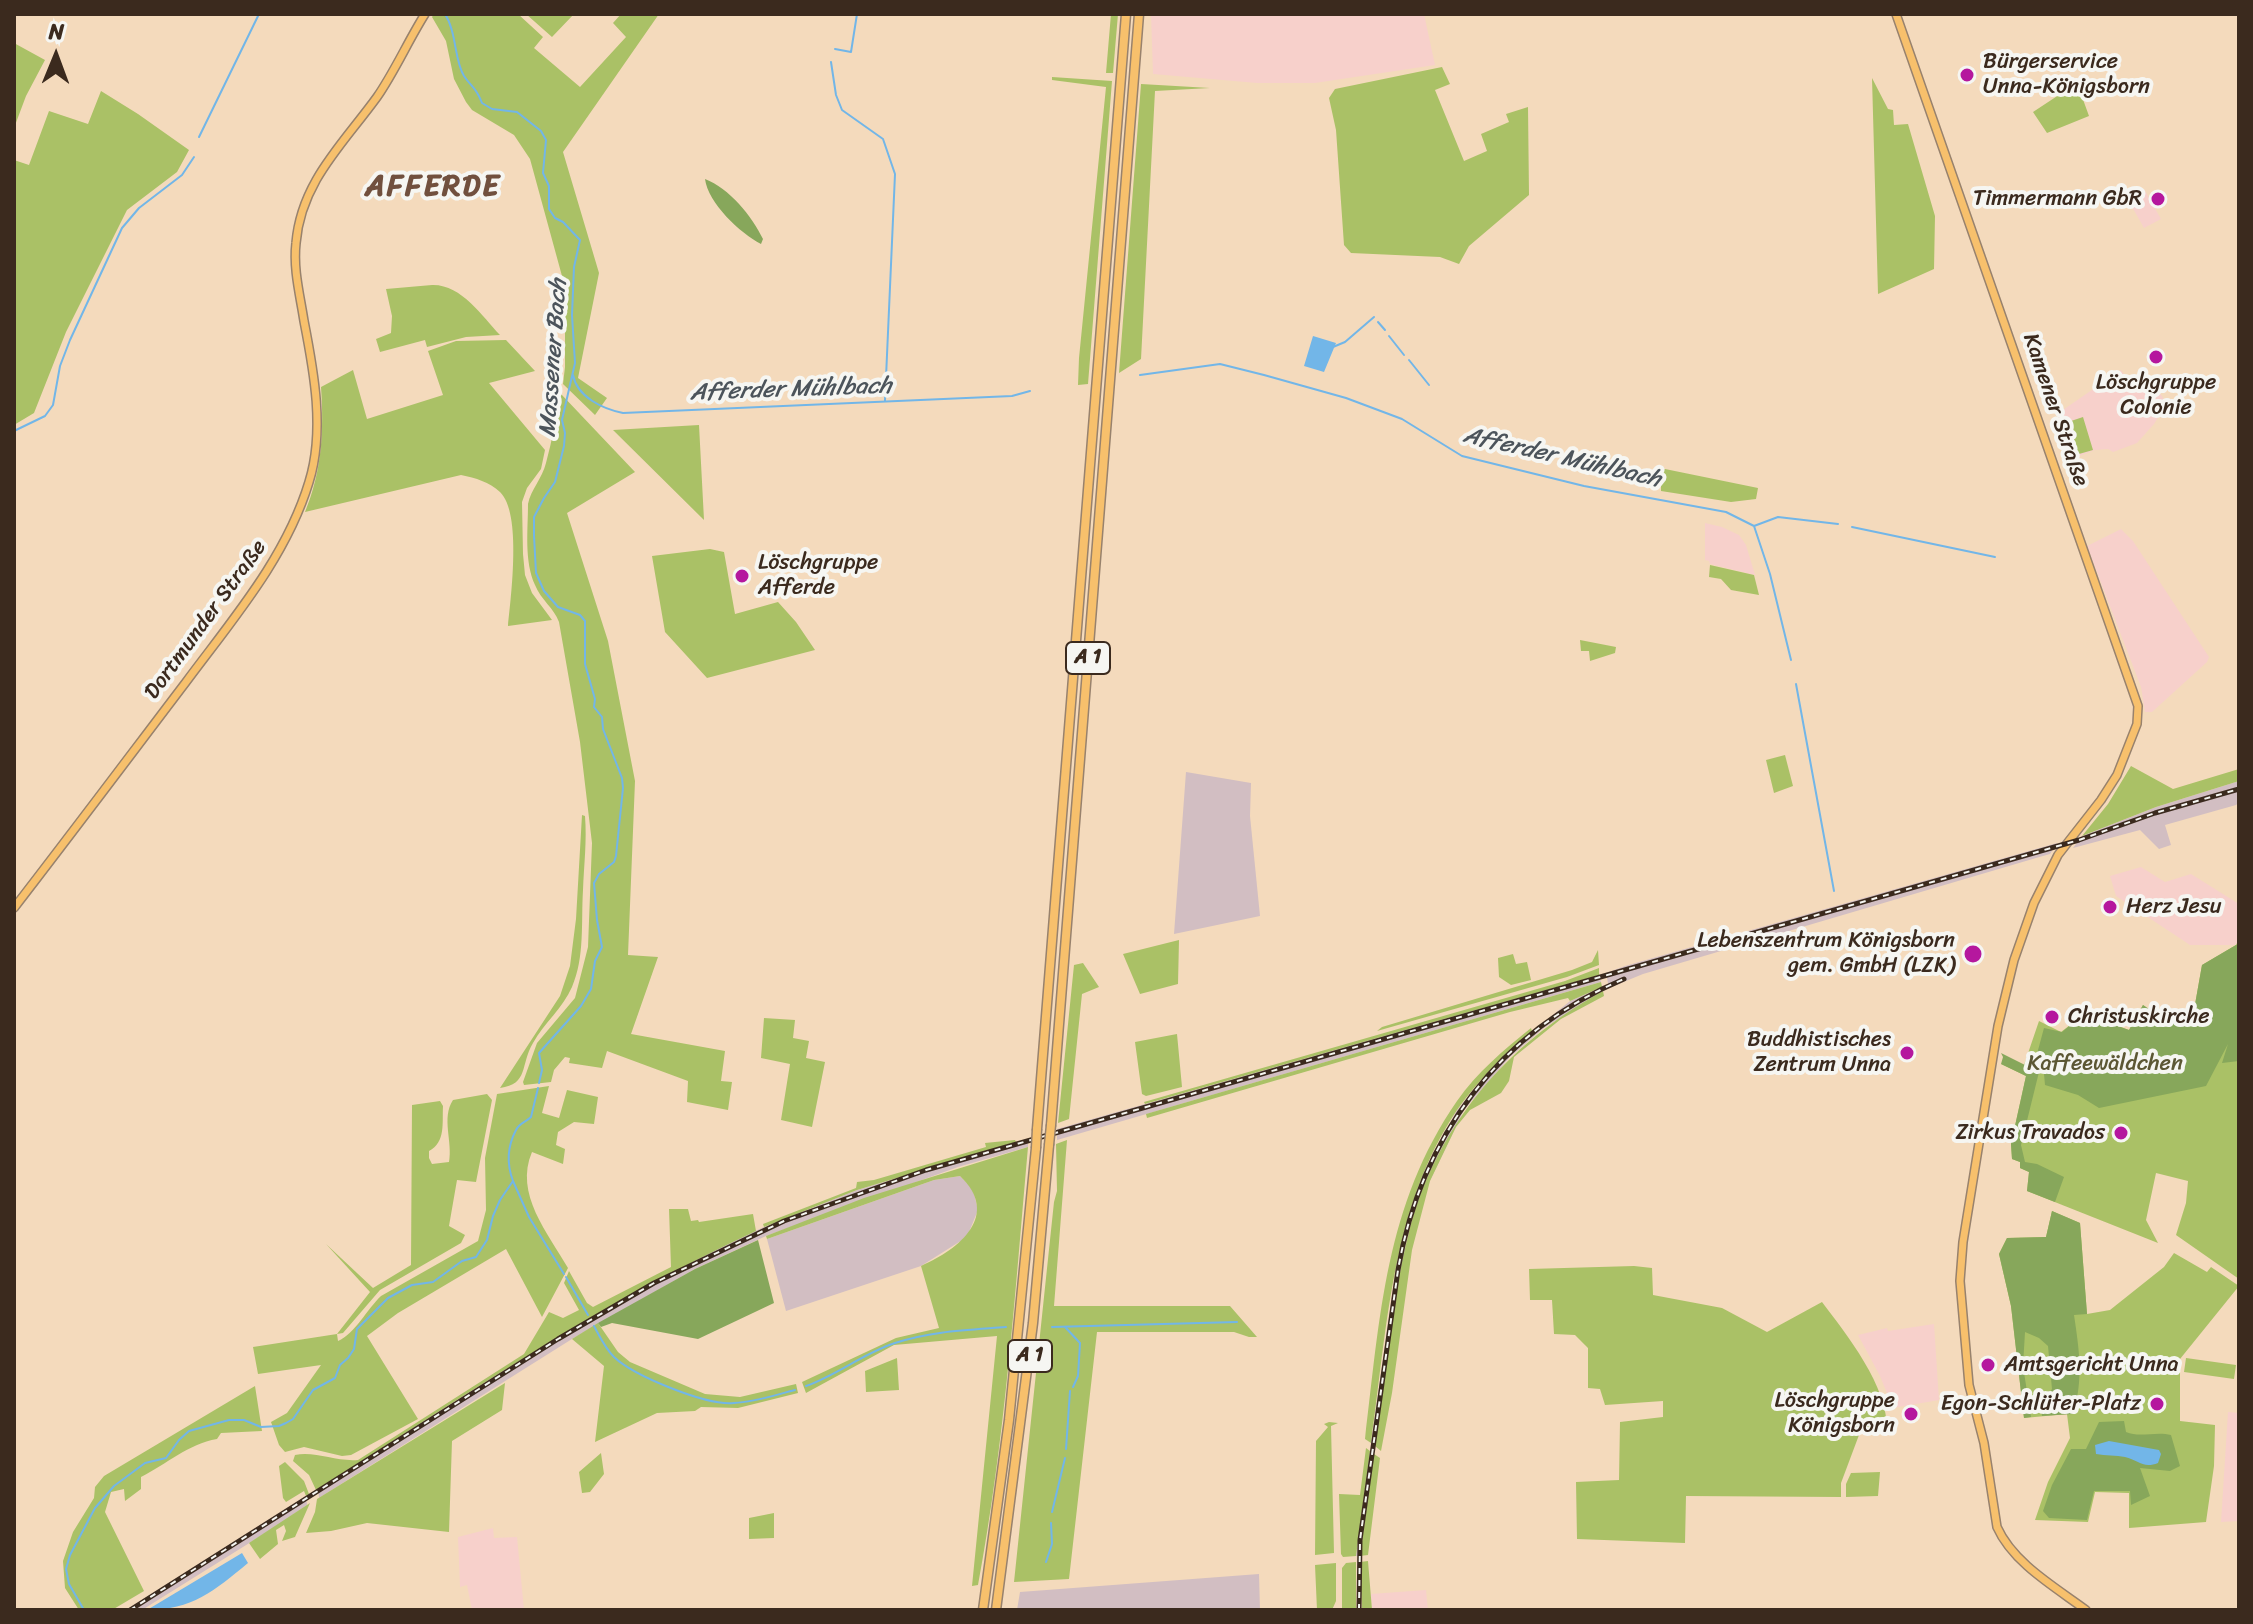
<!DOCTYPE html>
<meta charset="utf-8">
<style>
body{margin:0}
#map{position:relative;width:2253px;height:1624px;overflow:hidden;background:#f4dabc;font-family:Sriracha,sans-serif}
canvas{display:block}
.frame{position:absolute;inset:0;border:16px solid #3b2a1e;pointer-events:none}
.north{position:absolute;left:16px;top:16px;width:80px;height:80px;-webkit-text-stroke:6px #f6f6f2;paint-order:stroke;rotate:1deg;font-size:22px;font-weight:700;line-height:32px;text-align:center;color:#3b2a1e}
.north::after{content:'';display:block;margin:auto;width:28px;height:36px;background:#3b2a1e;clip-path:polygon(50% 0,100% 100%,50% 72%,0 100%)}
</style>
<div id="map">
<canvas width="2253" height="1624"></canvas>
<div class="frame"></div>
<div class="north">N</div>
</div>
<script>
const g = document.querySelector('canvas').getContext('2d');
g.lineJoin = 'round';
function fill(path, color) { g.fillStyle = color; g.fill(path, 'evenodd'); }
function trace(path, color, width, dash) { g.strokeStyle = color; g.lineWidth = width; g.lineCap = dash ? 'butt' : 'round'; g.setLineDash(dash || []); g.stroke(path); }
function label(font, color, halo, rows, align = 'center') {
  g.font = font + ' Sriracha,sans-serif'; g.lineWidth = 8; g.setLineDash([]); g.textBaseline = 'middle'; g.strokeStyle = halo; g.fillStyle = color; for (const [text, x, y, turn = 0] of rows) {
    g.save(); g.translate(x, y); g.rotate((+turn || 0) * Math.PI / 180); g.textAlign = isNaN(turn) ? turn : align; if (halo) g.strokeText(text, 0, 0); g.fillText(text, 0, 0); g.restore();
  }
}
fill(new Path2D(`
 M1151,14H1424L1435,65L1315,83H1257L1153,74Z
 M2144,189L2161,219L2144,228L2127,198Z
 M2121,370L2129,381L2135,378L2145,393L2154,387L2162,396L2166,405L2154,424L2137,443L2113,452L2108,449L2095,450L2071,459L2057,414Z
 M1705,523L1722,527L1739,535L1746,545L1755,575L1710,564L1709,561L1705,560Z
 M2121,529L2133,541L2209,657L2207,662L2152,712H2145L2141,687L2087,546Z
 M2141,867L2165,882L2191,874L2239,904V940L2236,945H2190L2116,896L2110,876Z
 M1934,1324L1939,1400L1893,1408L1880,1376L1858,1335L1887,1328L1888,1331Z
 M2228,1412L2239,1413V1521L2221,1522Z
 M493,1528L494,1538L517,1537L524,1610H472L467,1585L460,1587L458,1537Z
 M1426,1590L1428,1610H1372L1371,1594Z`), '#f7d0cb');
fill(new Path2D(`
 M1186,772L1251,783L1250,816L1260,916L1174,934Z
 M2239,781V802L2236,805L2165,825L2171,845L2159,849L2140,830L2073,848L2082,836L2156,807Z
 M2057,843L2050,854L2036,858L1643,974L1609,988L1606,973L1625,966Z
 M1599,975L1601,982L1057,1140V1129Z
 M1602,987L1603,991L1544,1028L1510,1057L1464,1110L1412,1218L1407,1236L1375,1446L1371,1443L1396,1269L1408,1217L1423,1173L1457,1110L1504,1055L1570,1001Z
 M1028,1139V1147L958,1167L766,1236L695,1269L572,1339L319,1498L318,1488L584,1320L691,1261L764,1227L857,1190Z
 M960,1176L973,1189L978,1210L967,1237L921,1266L786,1311L767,1239L934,1180Z
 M1370,1451L1374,1454L1360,1556H1356Z
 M306,1496L307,1505L275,1527L142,1610H126Z
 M1259,1574L1260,1610H1017L1020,1592Z`), '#d2bec2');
fill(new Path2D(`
 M434,14H518L543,37L534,48L580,87L626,37L613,23L621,14H659L563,152L599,273L578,378L607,398L595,415L563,384L565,367V287L530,159L514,135L472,110L466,102L454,79L446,41L432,17Z
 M526,14H574L552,37Z
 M1111,14H1118L1113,73H1106Z
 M14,43L45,60L26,96L14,128Z
 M1442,67L1450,84L1435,90L1464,161L1487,151L1481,134L1509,122L1506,114L1528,107L1529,195L1469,246L1459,264L1440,257L1351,253L1344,245L1336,130L1329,98L1335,89Z
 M1052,77L1112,81L1088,384L1078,385L1079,358L1106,87L1052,80Z
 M1872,78L1888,109L1893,110L1894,125L1908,124L1935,216L1934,269L1878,294Z
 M2077,83L2089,116L2047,133L2033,112Z
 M1141,84L1210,88L1155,91L1141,359L1119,373Z
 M101,91L138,114L189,150L177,172L127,210L66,332L34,413L14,425V160L29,165L49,111L88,124Z
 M432,285C461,284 482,316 500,335L466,337L427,347L425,340L380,352L376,339L391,333L392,316L386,289Z
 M506,340L535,371L489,383L545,450L541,469L527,488L522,502L523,554L525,575L532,593L552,620L508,626C511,596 522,513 500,492C489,482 476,478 461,475L305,512C322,471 324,431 321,387L353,370L367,419L443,395L428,351L456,341Z
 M561,394L635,472L567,513L608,641L635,781L628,955L658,957L631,1034L725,1051L721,1081L732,1082L728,1110L687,1102L688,1081L607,1051L602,1068L569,1063L570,1058L565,1057L554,1070L551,1082L524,1085L523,1082L537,1043L575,998L588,947L592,843L580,742L559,622C554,608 541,600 535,585C524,561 528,530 528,504C531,489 542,479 546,463C552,441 556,417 561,394Z
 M2083,417L2093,450L2072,456L2062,424Z
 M699,425L704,520L613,430Z
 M1665,469L1758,488L1756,499L1731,502L1661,491V470Z
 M710,549L724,552L735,614L778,602L796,622L815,650L707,678L665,632L652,556Z
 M1710,565L1754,575L1759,595L1731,590L1721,579L1709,577Z
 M1580,640L1616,647L1615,653L1590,661L1589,651H1581Z
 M1785,755L1793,786L1774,793L1766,760Z
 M2131,766L2173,789L2239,769V781L2156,807L2082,836L2108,804Z
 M582,815L585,816C587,841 584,864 583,890C581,922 585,957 572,987C563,1008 544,1023 533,1043C520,1065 529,1084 500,1088L560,996L570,966L576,919Z
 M2239,939V1279L2176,1235L2186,1203L2188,1181L2156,1173L2146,1220L2158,1243L2027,1191L2029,1172L2020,1168V1162L2012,1159L2011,1144L2026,1076L2001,1064L2024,1065L2039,1021L2061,1032L2084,1014L2129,1030L2143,1005L2159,1016L2194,1010L2202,965L2236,945Z
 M1179,940L1178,984L1140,994L1123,954Z
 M1598,950L1599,965L1567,977L1377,1031L1382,1027L1572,970L1592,962Z
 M1513,954L1516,964L1527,962L1531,980L1511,985L1499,977L1498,958Z
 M1083,963L1099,987L1082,994L1069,1119L1058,1123L1074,965Z
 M1599,968V975L1145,1104L1144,1102L1565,981Z
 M1601,982L1602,987L1570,1001L1568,998L1510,1012L1147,1118L1146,1114Z
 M1603,991L1604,996L1561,1019L1514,1057L1509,1081L1501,1093L1470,1110L1456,1127L1430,1181L1412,1250L1392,1393L1381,1451L1375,1446C1386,1377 1391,1304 1408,1236C1434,1128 1507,1043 1603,991Z
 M764,1018L795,1020L793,1038L809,1041L806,1058L825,1062L812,1127L781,1120L790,1064L761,1058Z
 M1531,1028L1532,1031C1505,1054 1478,1080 1457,1110C1391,1208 1387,1331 1371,1443L1365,1439C1380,1317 1385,1205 1457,1101C1477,1072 1504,1050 1531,1028Z
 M1177,1034L1182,1087L1146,1096L1142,1094L1135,1042Z
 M549,1086L542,1113L559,1118L567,1090L598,1097L594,1124L574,1122L558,1132L556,1145L565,1149L563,1164L532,1152C514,1194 548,1233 568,1268L542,1317L506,1249L398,1313L367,1336L418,1419L351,1455L342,1456L304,1447L285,1452L279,1445L271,1422L287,1413L321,1365L258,1374L253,1347L337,1334L370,1292L326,1244L373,1288L411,1265L412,1105L440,1101L443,1106C442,1123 446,1142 429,1151V1158L432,1164L449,1162C453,1142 441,1118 453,1100L487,1094L492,1100L476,1182L457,1180L449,1226L465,1235L461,1243L380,1290L343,1333L337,1334L338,1341C355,1334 367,1309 381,1296L478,1241L486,1210L485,1158L497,1094Z
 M1015,1140L1016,1142L857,1190L764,1227L763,1224L856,1188L857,1182L874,1180L986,1147L985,1143Z
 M1067,1140L1054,1306H1230L1257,1337H1249L1234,1332H1097L1069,1579L1014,1582L1054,1202L1057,1191L1056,1144Z
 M1028,1147C1015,1293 1005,1441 978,1585L972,1586L997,1336L894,1345L806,1393L802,1382L896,1338L939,1328L921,1266C960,1249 1001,1215 960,1176L934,1180L767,1239L766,1236L864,1198Z
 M669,1209H688L691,1221L698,1220L699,1222L753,1214L756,1231C601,1303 460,1399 316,1490L309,1475L293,1461L295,1455C316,1451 336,1462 358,1460L524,1354L549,1312L563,1318L579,1310L564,1283L569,1271L587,1303L593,1307L671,1267Z
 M2052,1211L2080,1223L2087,1314L2110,1310L2164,1267L2174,1253L2207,1272L2211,1267L2239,1286L2180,1359V1421L2215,1425L2214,1466L2206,1522L2129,1528V1493L2095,1492L2088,1522L2035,1520L2048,1482L2070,1438L2067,1414L2024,1418L2011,1306L1999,1254L2007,1238L2046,1237Z
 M1634,1266L1652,1268L1653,1295L1722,1308L1767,1332L1822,1302C1847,1335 1888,1386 1887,1430L1862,1431L1859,1435L1841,1483V1497L1686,1496L1685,1543L1577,1539L1576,1482L1619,1480L1620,1422L1663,1417V1401L1605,1405L1600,1389L1588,1388V1348L1575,1335L1554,1334L1552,1300H1530L1529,1269Z
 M598,1323L618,1352L630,1362L705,1394L740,1397L796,1384L798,1393L738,1408L701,1407L695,1411L657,1413L595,1442L604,1366L572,1339Z
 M897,1358L899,1390L866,1392L865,1371Z
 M2186,1358L2236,1365L2234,1379L2184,1372Z
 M505,1383L502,1410L452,1441L449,1532L367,1523L331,1531L306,1533L315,1512L317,1499Z
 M255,1386L262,1431L221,1433L217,1439C188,1444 167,1464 141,1477V1489L125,1501L124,1489L111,1492L105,1512L144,1591L112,1610H79L65,1588L63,1561L73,1532L94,1498L95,1487L104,1476Z
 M1329,1422L1338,1423L1331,1426L1334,1553L1315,1555L1316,1441L1328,1427L1324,1424Z
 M1366,1448L1370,1451L1356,1556L1343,1557L1341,1554L1339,1494L1360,1495Z
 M601,1453L604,1474L590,1492L582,1493L579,1472Z
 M1374,1454L1380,1458L1368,1555L1360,1556Z
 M285,1462L304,1481L309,1494L306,1496L304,1491L286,1502L283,1498L279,1466Z
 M1880,1472L1878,1496L1846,1497V1484L1851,1473Z
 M310,1503L295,1537L282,1541L286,1531L284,1525L276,1530L278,1544L260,1559L249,1543Z
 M774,1513V1538L749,1539V1518Z
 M1368,1561L1372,1610H1362L1360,1562Z
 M1356,1562V1610H1342V1568L1346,1563Z
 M1336,1563V1601L1332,1610H1317L1315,1565Z`), '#aac166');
fill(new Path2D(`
 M705,179C729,188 752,216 763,239L761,244C740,233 708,203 705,179Z
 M2236,945H2239V1061L2222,1063L2228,1044L2206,1086L2099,1108L2078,1095L2045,1085L2044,1074L2034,1065L2044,1028L2062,1032L2084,1014L2129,1030L2143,1005L2159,1016L2194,1010L2202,965Z
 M2001,1053L2039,1072L2021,1145L2025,1162L2037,1164L2064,1177L2055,1202L2027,1191L2029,1172L2020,1168V1162L2012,1159L2011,1144L2026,1076L2001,1064L2003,1057Z
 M2052,1211L2080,1223L2087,1314L2074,1315C2079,1349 2084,1379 2073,1414L2042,1416L2041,1407L2052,1389L2048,1346L2039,1338L2025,1332L2023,1366L2031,1417L2024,1418L2011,1306L1999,1254L2007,1238L2046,1237Z
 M758,1240L774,1303L698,1339L612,1323L601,1327L598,1323L695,1269Z
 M2124,1421L2126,1432C2140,1438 2156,1431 2171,1435L2180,1466L2170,1471L2140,1468L2150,1496L2131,1505L2130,1491H2094L2087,1520L2049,1518L2043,1511L2052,1485L2071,1449H2086L2099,1422Z`), '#87a75b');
fill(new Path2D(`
 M1313,336L1336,343L1324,372L1304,366Z
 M2109,1441L2159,1450L2161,1454L2158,1463C2143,1469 2138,1460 2125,1457C2116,1455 2106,1456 2096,1454L2095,1445Z
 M242,1553L248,1563C214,1591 192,1610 147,1610Z`), '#72b6e8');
trace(new Path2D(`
 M445,14C457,33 454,60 464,76C472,88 476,87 482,103L492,109L517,112L541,131L546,140L543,173L549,186V209L555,218L563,222L580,240L574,267L572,315L575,363L562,420L565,433L564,446L555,482L544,498L534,517V536L536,573L544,591L558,607L580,615L585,621V664L595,699L594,707L602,717L603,729L622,778L623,788L616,856L614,862L599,874L594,883L597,920L602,947L595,961L591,989L581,1006L539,1053L542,1070L539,1083
 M835,49L851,52L857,14
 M831,62L836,95L842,110L883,139L895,174L885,400
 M199,137L259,14
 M1378,322L1385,330
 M1389,336L1404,355
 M1333,347L1345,342L1374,317
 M1409,360L1429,385
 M573,375C577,397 603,409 623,413L1012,396L1030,391
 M1140,375L1220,364L1264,375L1346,398L1402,419L1462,456L1584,486L1726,512L1754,526L1770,574L1791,660
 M14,431L45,416L53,405L60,366L70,340L122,228L139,208L182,175L194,157
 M1754,526L1778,517L1838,524
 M1852,527L1995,557
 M1796,684L1834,891
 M513,1181L529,1217L564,1274
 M566,1277L588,1315
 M594,1326C600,1337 605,1348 614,1357C634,1376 707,1406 734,1403C755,1402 775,1395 795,1390
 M1052,1327L1237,1322
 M1065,1327L1080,1343L1078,1376L1073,1387
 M806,1386C837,1375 864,1353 895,1343C931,1331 968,1330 1006,1327
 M1066,1449L1070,1391
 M1052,1512L1065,1458
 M1046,1562L1052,1544L1051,1523
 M84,1610L69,1584L66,1569L70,1555L95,1508L114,1486L145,1463L166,1458L179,1440L189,1431L229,1420H244L261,1427L279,1426L286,1423L293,1419L313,1390L335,1378L340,1365L348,1358L354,1349L357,1329L388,1298L412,1285L433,1282L462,1261L476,1257L487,1240L493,1216L500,1200L513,1181C507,1165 507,1147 516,1130C519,1123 526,1122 531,1117L538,1088`), '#72b6e8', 2);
const major = new Path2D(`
 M1896,14L2138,706L2137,724L2117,775L2101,800L2058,855L2034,903L2014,960L1998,1026L1963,1242L1960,1281L1969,1385L1984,1443L1997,1527C2013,1563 2055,1587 2086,1610
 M14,908C72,833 129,757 186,682C232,620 286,558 309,482C325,431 314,372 304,321C300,295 293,269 296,243C301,182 343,144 377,97C395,71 408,41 425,14`);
const highway = new Path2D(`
 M1051,1125L1139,14
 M1037,1129L1126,14
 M983,1610L1009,1420L1036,1148
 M996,1610L1033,1323L1049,1145`);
trace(major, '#98826d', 10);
trace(highway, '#98826d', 11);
trace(major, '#f7c06c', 7);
trace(highway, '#f7c06c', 8);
const rail = new Path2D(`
 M130,1610L558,1339L654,1283L784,1221L926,1170L2079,840L2155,813L2239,789
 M1359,1610L1360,1540L1398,1270C1421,1137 1498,1032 1624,979`);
trace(rail, '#3b2a1e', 5);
trace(rail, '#f6f6f2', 2, [6]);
const highwayBridge = new Path2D(`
 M1049,1145L1051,1125
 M1036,1148L1037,1129`);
trace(highwayBridge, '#98826d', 11, []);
trace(highwayBridge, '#f7c06c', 8);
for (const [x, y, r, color] of [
 [1967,75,8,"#b5179e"],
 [2158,199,8,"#b5179e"],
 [2156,357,8,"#b5179e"],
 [742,576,8,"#b5179e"],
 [2110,907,8,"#b5179e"],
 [1973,954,10,"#b5179e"],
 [2052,1017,8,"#b5179e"],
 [1907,1053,8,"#b5179e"],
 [2121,1133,8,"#b5179e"],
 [1988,1365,8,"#b5179e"],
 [2157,1404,8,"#b5179e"],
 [1911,1414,8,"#b5179e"]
]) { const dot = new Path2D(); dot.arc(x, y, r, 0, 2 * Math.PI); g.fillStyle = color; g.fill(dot); trace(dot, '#f6f6f2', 3); }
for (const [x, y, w] of [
 [1088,658,44],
 [1030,1356,44]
]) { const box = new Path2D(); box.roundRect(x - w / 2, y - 16, w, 32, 6); g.fillStyle = '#f6f6f2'; g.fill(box); trace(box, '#3b2a1e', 2); }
label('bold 20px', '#3b2a1e', null, [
 ["A 1",1088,658],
 ["A 1",1030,1356]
]);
label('22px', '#3b2a1e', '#f6f6f2', [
 ["Bürgerservice",1983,62,"left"],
 ["Unna-Königsborn",1983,87,"left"],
 ["Timmermann GbR",2142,199],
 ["Löschgruppe",2156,383,"center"],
 ["Colonie",2156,408,"center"],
 ["Löschgruppe",758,563,"left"],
 ["Afferde",758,588,"left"],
 ["Herz Jesu",2126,907,"left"],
 ["Lebenszentrum Königsborn",1955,941],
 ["gem. GmbH (LZK)",1955,966],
 ["Christuskirche",2068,1017,"left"],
 ["Buddhistisches",1891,1040],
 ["Zentrum Unna",1891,1065],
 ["Zirkus Travados",2105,1133],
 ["Amtsgericht Unna",2004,1365,"left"],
 ["Löschgruppe",1895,1401],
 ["Königsborn",1895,1426],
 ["Egon-Schlüter-Platz",2141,1404]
], 'right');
label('22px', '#3b2a1e', '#f6f6f2', [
 ["Kamener Straße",2055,410,71],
 ["Dortmunder Straße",206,620,-54]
]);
label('22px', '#5c5734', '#f6f6f2', [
 ["Kaffeewäldchen",2105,1064]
]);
label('italic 24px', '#4c545b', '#f6f6f2', [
 ["Massener Bach",554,358,-86],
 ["Afferder Mühlbach",791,390,-2],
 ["Afferder Mühlbach",1562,458,13]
]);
g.letterSpacing = '2px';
label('bold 30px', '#71503e', '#f6f6f2', [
 ["AFFERDE",433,187]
]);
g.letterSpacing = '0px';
</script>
